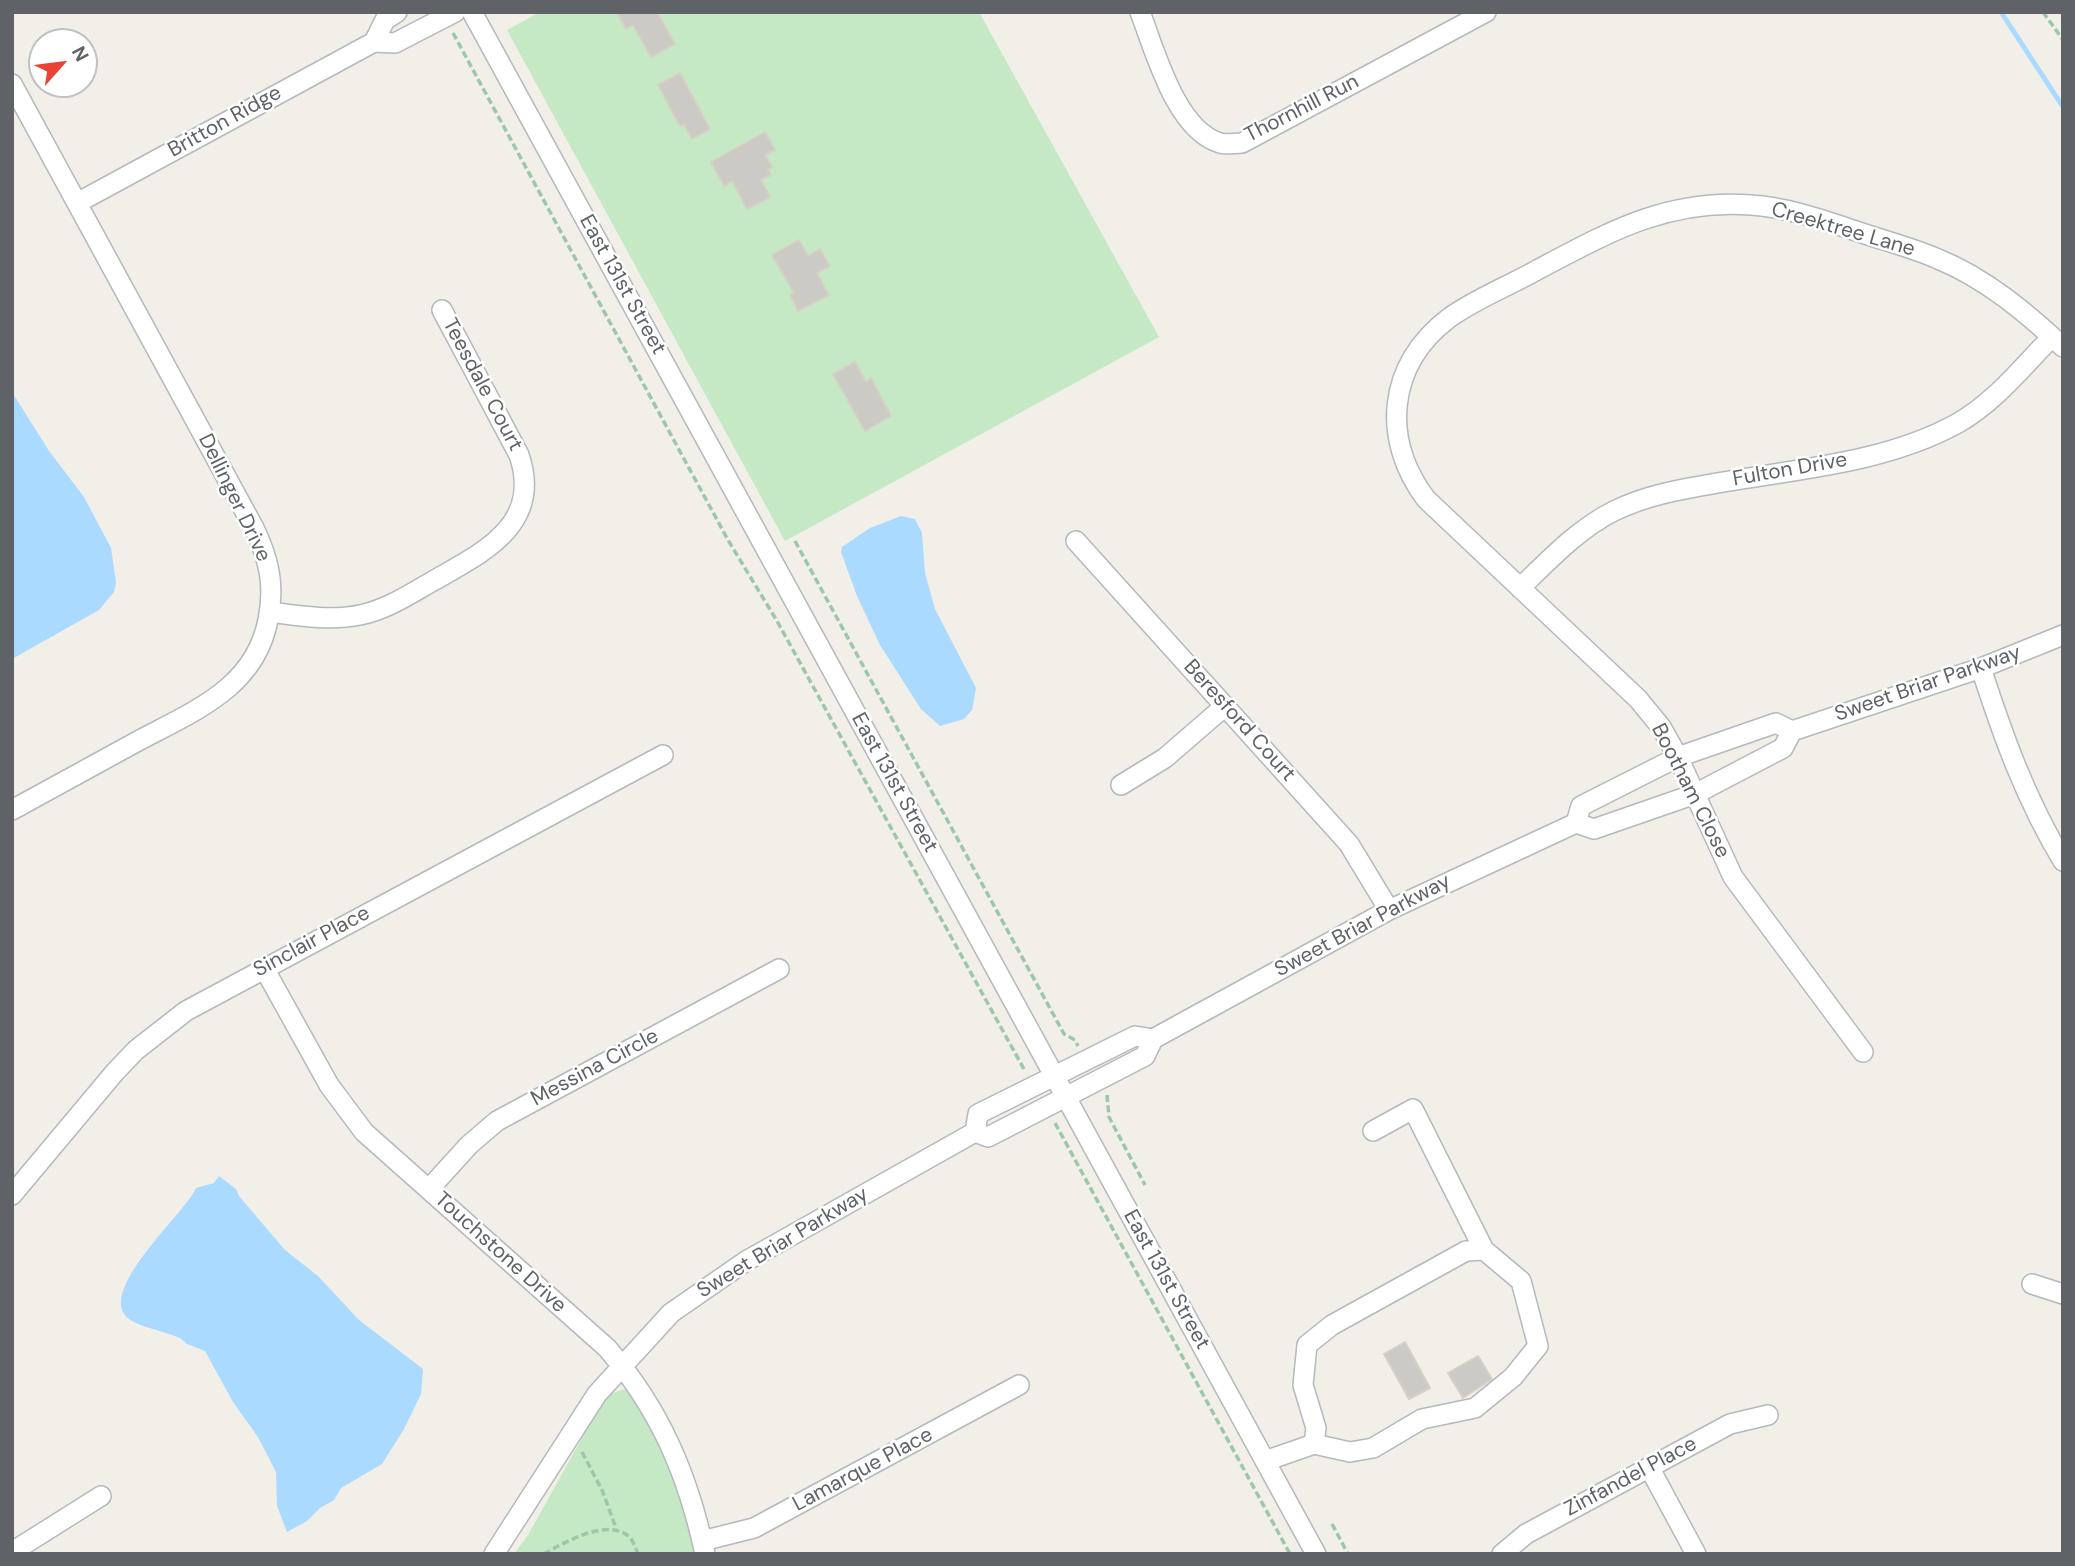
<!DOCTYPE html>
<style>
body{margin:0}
#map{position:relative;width:2075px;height:1566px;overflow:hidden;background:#f1efe8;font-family:"DM Sans",sans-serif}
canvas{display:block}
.frame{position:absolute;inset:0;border:14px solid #5f6368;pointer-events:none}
.north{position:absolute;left:28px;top:28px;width:70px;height:70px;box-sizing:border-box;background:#fff;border:2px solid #bfc1c3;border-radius:50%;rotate:62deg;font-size:19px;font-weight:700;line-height:28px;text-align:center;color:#5f6368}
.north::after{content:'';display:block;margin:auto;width:24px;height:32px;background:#ea4335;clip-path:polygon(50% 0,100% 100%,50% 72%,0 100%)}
</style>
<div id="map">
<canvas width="2075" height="1566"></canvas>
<div class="frame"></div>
<div class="north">N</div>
</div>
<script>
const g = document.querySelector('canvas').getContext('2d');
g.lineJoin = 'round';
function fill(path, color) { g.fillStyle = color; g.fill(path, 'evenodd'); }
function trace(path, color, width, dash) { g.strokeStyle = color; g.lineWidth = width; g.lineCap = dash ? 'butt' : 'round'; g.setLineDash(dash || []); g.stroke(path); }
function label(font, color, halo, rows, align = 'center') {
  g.font = font + ' "DM Sans",sans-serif'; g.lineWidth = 5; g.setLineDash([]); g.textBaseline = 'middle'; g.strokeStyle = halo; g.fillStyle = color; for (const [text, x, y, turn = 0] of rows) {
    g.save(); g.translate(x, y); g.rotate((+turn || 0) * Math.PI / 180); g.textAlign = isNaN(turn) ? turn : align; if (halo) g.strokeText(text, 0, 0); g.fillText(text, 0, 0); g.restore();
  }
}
fill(new Path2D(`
 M540,12H979L1159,337L785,541L507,30Z
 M625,1389C666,1426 684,1501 694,1554H514L528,1535L602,1402L610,1394Z`), '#c5e8c5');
fill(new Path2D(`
 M12,392L49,451L84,497L111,548L116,582L114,592L99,610L12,659Z
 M901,516L915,519L922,533L925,573L935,609L976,688L972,710L964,719L940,726L921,709L880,645L857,596L841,552L842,547L870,528Z
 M219,1176L236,1189L239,1196L285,1250L318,1276L359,1320L423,1369L421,1394L404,1429L382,1464L341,1488L334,1500L320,1508L307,1521L287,1532L277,1506L276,1472L258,1437L233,1402L205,1351L187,1344L180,1338C168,1332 139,1327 129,1319C94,1292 185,1214 196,1188L214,1183Z`), '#aadaff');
trace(new Path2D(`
 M2001,12L2063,107`), '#aadaff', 5);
const building = new Path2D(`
 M617,12H657L675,44L651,57L633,25L626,29Z
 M680,73L710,129L692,139L684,124L680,126L658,85Z
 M765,132L775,150L765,155L772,167L768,169L771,175L761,180L770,197L747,209L732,181L724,186L711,162Z
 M799,240L808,256L820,249L830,266L817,273L829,295L798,311L790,295L794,293L772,255Z
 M855,362L866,382L871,378L891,416L865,431L833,374Z
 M1405,1342L1430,1388L1409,1399L1384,1354Z
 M1478,1356L1492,1379L1463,1398L1448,1373Z`);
fill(building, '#cccac5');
trace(building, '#d6d1c6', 2);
const minor = new Path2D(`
 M472,12L1316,1554
 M1140,12C1155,51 1176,130 1220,143C1226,145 1235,143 1242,143L1486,12
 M374,42L385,20L397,12
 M12,84L254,528C269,559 275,585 268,620C255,688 194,711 138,741C96,764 54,787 12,810
 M77,203L374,42L395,43L455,12
 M1076,541L1349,844L1389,910
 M1520,588C1549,560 1578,529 1614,511C1646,495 1682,489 1717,483C1797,469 1886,463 1958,423C1995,402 2023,366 2052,337
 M270,612C300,616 330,621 360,615C386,610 410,594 433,581C482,553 543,525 519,455L442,310
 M1981,668C2003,736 2026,800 2063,861
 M1121,785L1165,758L1225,706
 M1576,823L1581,806L1678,757L1776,723L1792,731
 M264,968L329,1085L364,1132L607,1348C660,1409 688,1475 705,1554
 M1863,1052L1733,877L1678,757L1661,727L1638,699L1426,499C1381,439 1387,365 1449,318C1475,299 1509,286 1537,270C1607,233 1668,198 1751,205C1785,207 1820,219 1853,230C1881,240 1911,247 1938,259C1985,278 2027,313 2063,347
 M1373,1131L1413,1109L1484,1250
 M975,1132L988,1137L1145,1056L1153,1039L1389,910L1576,823L1594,829L1695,794L1783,748L1792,731L1981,668L2063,635
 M429,1189L469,1145L497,1121L779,969
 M12,1195L115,1072L136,1050L186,1011L663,755
 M2032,1284L2063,1294
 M1265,1461L1314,1444L1350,1452L1373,1448L1422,1419L1475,1408L1513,1377L1538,1346L1521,1281L1484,1250L1466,1251L1332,1325L1307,1345L1303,1385L1316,1428L1314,1444
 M1649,1467L1696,1554
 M702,1541L754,1528L1019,1385
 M12,1552L101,1496
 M494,1554L597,1394L671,1313L746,1261L975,1132L978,1114L1135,1036L1153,1039
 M1502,1554L1526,1534L1730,1424L1768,1415`);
trace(minor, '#b5b8bc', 22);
trace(new Path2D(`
 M2043,12L2063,40
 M453,33L728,540L777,621L1025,1071
 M795,541L1064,1034L1075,1040L1078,1046
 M1107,1095L1109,1117L1145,1185
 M1055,1123L1290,1554
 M582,1452L602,1490L616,1528
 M1332,1524L1348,1554
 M544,1554C565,1542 605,1519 627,1535C633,1539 635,1547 638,1554`), '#9cc7a9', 3.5, [7, 3.5]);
trace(minor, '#fff', 19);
label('21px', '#5f6368', '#fff', [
 ["Thornhill Run",1302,109,-27],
 ["Britton Ridge",225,122,-29],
 ["Creektree Lane",1843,230,16],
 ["East 131st Street",622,285,61],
 ["Teesdale Court",482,385,62],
 ["Fulton Drive",1790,470,-10],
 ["Dellinger Drive",234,498,64],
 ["Sweet Briar Parkway",1928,684,-19],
 ["Beresford Court",1239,721,48],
 ["East 131st Street",894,783,61],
 ["Bootham Close",1690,791,63],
 ["Sweet Briar Parkway",1363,926,-28],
 ["Sinclair Place",312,942,-28],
 ["Messina Circle",595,1068,-28],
 ["Sweet Briar Parkway",783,1243,-31],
 ["Touchstone Drive",500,1253,42],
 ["East 131st Street",1166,1280,61],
 ["Lamarque Place",863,1470,-28],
 ["Zinfandel Place",1631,1477,-28]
]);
</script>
